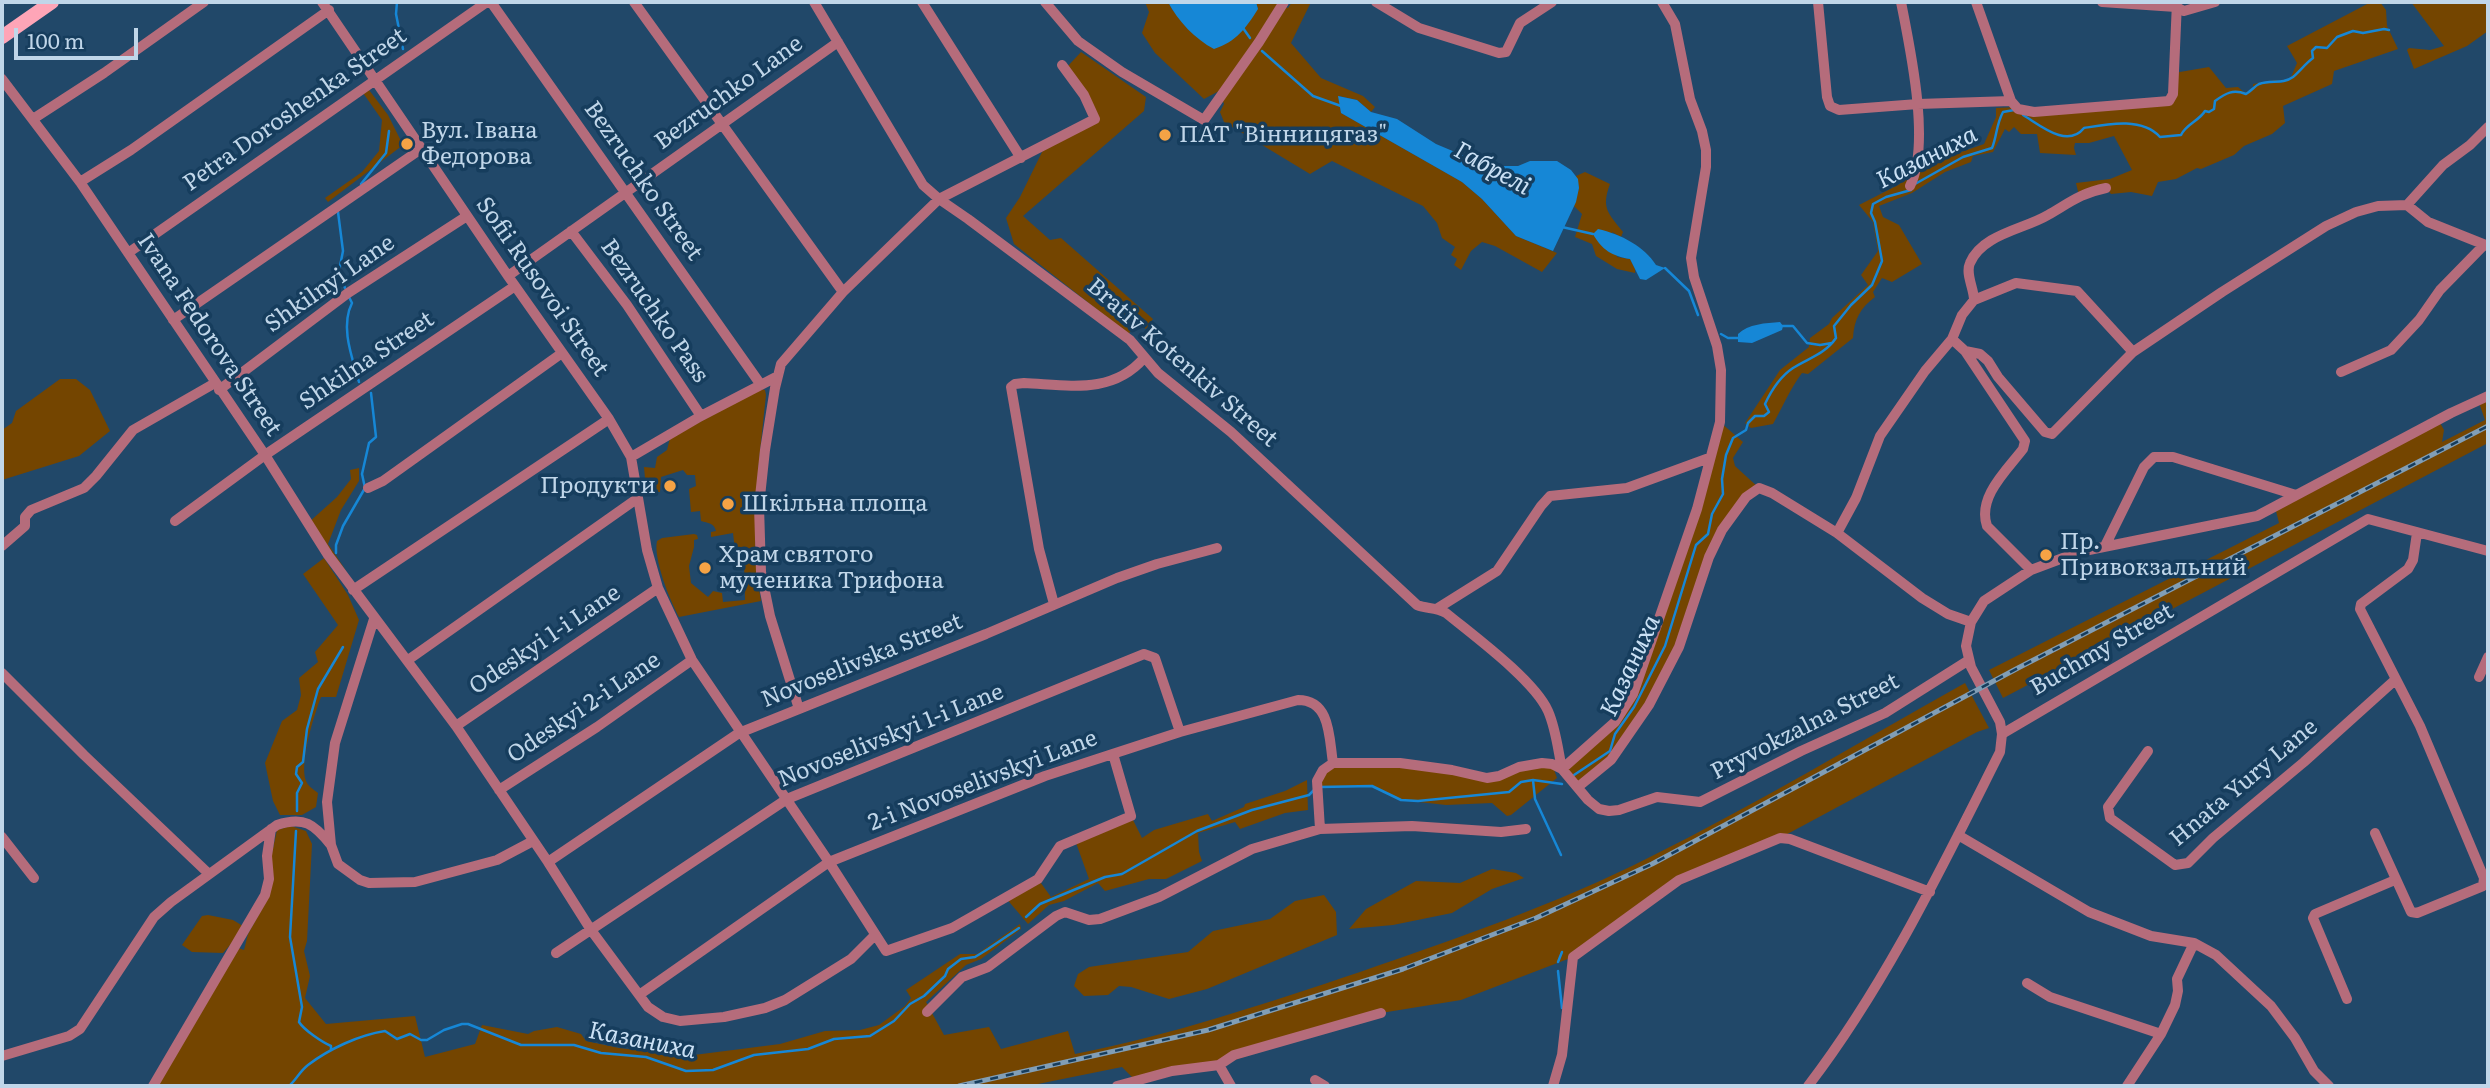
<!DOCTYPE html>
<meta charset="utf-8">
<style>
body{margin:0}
#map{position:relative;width:2490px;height:1088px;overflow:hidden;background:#214869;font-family:Literata,serif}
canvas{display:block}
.frame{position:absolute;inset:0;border:4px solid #c0d6e9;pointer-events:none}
.scale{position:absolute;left:14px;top:28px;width:124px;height:32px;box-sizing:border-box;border:4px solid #c0d6e9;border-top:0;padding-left:9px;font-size:21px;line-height:24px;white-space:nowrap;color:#c0d6e9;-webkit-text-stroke:5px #163d5d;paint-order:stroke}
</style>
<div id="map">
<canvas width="2490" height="1088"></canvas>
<div class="frame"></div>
<div class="scale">100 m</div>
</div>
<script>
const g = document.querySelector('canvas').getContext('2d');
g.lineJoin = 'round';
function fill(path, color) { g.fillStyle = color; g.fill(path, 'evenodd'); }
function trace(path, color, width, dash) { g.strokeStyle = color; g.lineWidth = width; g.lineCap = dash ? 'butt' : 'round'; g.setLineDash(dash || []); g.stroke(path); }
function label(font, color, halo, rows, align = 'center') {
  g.font = font + ' Literata,serif'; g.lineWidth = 7; g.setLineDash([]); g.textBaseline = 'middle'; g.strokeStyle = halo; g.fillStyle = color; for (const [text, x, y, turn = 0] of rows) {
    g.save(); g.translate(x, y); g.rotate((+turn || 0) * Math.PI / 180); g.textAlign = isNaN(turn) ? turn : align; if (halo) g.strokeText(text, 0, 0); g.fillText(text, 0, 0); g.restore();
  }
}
fill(new Path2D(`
 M1145,2H1168L1173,11L1258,9L1256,2H1278L1277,4L1288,8L1292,2H1311L1291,43L1321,78L1363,96L1375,107L1371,112L1357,100L1339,96L1341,113L1462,182L1482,199L1516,236L1557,253L1542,272L1495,246L1482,242L1471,251L1461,270L1454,265L1457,259L1451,255L1455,247L1442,238L1437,223L1423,206L1332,161L1310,174L1224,122L1220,112L1224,104L1219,91L1204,99L1155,53L1142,33L1149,12Z
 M2371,2H2380L2386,10L2387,26L2398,49L2334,71L2332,84L2283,106L2285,123L2272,134L2244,146L2234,155L2201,169L2197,168L2176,179L2158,182L2152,196L2131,192L2111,194L2106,188L2079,196L2076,183L2110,179L2132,170L2114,136L2089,143H2075L2074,148L2076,155L2040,153L2037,134H2021L2014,127L2009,132L2005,129L1993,152L1973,156L1971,162L1945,172L1912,193L1879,206L1883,217L1899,225L1922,264L1892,282L1882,278L1873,292L1875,297C1860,308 1854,320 1853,338L1808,374L1802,373C1790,389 1783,406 1773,424L1751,428L1745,423L1780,370L1809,347L1810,338L1829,324L1832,318L1868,285L1861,275L1878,251L1873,222L1859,205L1900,184L1903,176L1916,174L1944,158L1984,144L1996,117V108L2017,107L2019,109L2169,101L2174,73L2209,67L2226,88L2238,87L2245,93L2253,89V84L2276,80L2281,83L2291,77L2297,63L2287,46Z
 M2411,2H2488V31L2467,46L2414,69L2407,50L2409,48L2430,50L2444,46Z
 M1081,52L1146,97L1144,111L1023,216L1050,240L1061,238L1153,319L1146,329L1139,324L1128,334L1014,244L1006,218L1020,197L1043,150L1099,121L1067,67Z
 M366,86L388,115L403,145L328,202L325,198L362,172L379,151L382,120L361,90Z
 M1585,172L1610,184C1601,208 1608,213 1623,232L1621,237L1612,232L1617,257L1630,259L1635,269V273L1617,269L1596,256L1592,244L1575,237L1582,214L1574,206L1579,188L1576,176Z
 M60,379H76L90,390L110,431L79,456L2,480V430L12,423L16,411Z
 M761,389L765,390L766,395C759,462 749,534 761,601L679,617C670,601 653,558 657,541L662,538L694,534L697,535L698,539L694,540V547L689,566L691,583L708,597L713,591L722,593L723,602L745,600L744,561L742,551L735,550L733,533L711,537V532L716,531C714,523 708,523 701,521L700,511L691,512L689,489L696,486L695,475H687L683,470L661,477L660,492H654L645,478L644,467L655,468L657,457L667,450L670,438Z
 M2488,396V443L2003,698L1989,670L2279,523L2275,507L2438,419L2444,430L2442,442L2485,420L2478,400Z
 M1720,422L1743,442L1733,458L1735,466L1759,488L1722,530L1679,647L1611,760L1578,787L1562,769L1615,722L1633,694Z
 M359,468V481L341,510L328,544L347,572L308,523L337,497L351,479L350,470Z
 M324,558L348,595L359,620L336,697H321C314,715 299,763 306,781C308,786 313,789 318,793L316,807L302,815H280L273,801L265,763L282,721L297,710L301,695L299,678L318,662L315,652L338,625L303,574Z
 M1965,683L1989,728L1977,732L1780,838L1679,880L1573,957L1461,1000L1381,1013L1219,1065L1136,1081L1122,1067L1028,1086H153L236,947L244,950L248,934L267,900L272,853L277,830L291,826L306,831L312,844L307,941L304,951L310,976L305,998L326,1024L415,1016L425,1057L475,1044L482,1025L528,1034L534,1031L557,1027L581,1034L586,1041L619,1048L686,1056L780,1044L825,1031L860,1030L879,1025L905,1006L911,998L906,990L960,954H977L1020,924L1021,929L981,959L966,965L926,1002L944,1035L989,1027L1001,1049L1068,1031L1075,1054C1172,1035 1267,1003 1360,972C1458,938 1557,904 1650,857C1757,804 1861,741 1965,683Z
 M1333,763H1400L1477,778L1552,764L1557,778L1511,815L1507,816L1492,803L1446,805L1401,800L1372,786L1320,787L1325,772Z
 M1307,780L1308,810L1285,813L1240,829L1235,822L1198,833L1199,852L1202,861L1166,879H1149L1105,891L1098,883L1064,901L1049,905L1028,924L1005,897L1038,879L1051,897L1089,879L1075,840L1131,816L1142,838L1154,830L1208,814L1212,821L1244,807L1245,804L1285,791Z
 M1492,869L1516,873L1524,878L1492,889L1452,913L1393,925L1349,929L1366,909L1416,881L1460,883Z
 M1324,895L1336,912L1337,935L1207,989L1169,999L1131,987L1119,986L1108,995L1084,996L1074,986L1078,974L1089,967L1188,952L1213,931L1270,919L1295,901Z
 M208,915L233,920L243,926L237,937L223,953L192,952L182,945L202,916Z`), '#744500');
fill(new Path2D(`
 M1168,2H1256L1258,9C1246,28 1236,42 1214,49C1195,39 1178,21 1168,2Z
 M1338,96L1357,100L1371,112L1397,119L1436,144L1467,157L1499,166H1518L1530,161H1557L1571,170L1578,179L1579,188L1576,202L1553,251L1516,236L1482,199L1462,182L1341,113Z
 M1598,229C1621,234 1645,247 1656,265L1665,268L1646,280L1640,279L1630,259C1612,256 1602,250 1593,234Z
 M1780,322L1783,326L1782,330L1752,343L1738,342V334C1748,324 1766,323 1780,322Z`), '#1687d6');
trace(new Path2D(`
 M397,2L396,14L403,49
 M1243,28L1250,38
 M1262,51L1313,96L1341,106
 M2023,115C2040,125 2067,149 2084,128C2108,124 2142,117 2160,137L2181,135C2186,124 2199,121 2205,111L2209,112L2214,109L2215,101C2226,93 2233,89 2246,94C2251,91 2255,86 2259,84C2271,79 2282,85 2293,77C2300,71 2306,63 2313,58L2312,51L2316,47L2327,48L2337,37L2353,31L2363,33L2384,29L2389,30
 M361,184L386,153L389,131
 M1915,184L1963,157L1992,148C1997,136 1996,125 2003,112L2014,110
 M338,212L343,251L339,271L345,288
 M1562,227L1593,234
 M1665,268L1689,291L1698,315
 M349,297L352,303C340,327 352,357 359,382
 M1780,326H1793L1807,343L1820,345L1832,343
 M1721,334L1728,338H1741
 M336,553V545L343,526L365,488L362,474L369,443L376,437L371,393
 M1574,775L1610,751L1615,734L1634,707L1665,646L1696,545L1708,534L1712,514L1723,494L1722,479L1726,455L1733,438L1746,430L1748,423L1755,416H1764L1769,412L1765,404C1771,391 1781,376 1793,368C1809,358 1825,354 1836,338L1834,326L1851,305L1872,285L1882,261L1875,222L1871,213L1873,204L1886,197L1911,190
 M1533,780L1535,799L1561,855
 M1320,787L1372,786L1401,800L1418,801L1509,792L1521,782L1533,780L1562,784
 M297,811V793L302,783L296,774L297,767L303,762L307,729L318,689L343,647
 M296,831L290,937L302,1007L299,1022C304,1030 322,1042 331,1046V1050
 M1026,917L1040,904L1105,877L1122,874L1197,831L1252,810L1309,795L1314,790
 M1558,962L1562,952
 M1558,971L1562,1008
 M289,1086C296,1080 300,1071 308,1065C329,1049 359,1035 385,1031L397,1039L410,1034L421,1040H427L444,1030L462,1024H468L521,1045H574L601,1053L646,1057L686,1071L713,1070L754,1055L808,1049L834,1039L870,1036L894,1021L910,1004L924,996L945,976L948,969L961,959L975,957L988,949L1019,928`), '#1687d6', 2.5);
trace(new Path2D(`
 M322,2L508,276L609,419L631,457L647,550L658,588L692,660L829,862L886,951L952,928L1038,879L1060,846L1131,816L1113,754
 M491,2L761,385
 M634,2L843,292
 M814,2L923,185L939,199L968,219L1130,340L1158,373L1231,432L1417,605C1427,609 1436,607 1446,613C1474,636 1534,680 1548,711C1556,729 1558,750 1562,769
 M922,2L1021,158
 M1045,2L1078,41L1122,72L1204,120L1259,42L1284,2
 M1376,2L1419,28L1499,53L1506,52L1520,23L1552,2
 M1818,2L1827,97L1830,106L1839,110L1918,104L2011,101
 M1901,2C1910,48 1931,144 1910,186
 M1976,2L2011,101L2018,109L2034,112L2169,101L2173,94L2177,2
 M2102,2L2176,7L2184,11L2215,2
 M2,79L80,182L265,455L328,555L456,726L548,862L591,930L648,1007L663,1017L680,1021L724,1017L765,1008L785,1000L851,959L875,935
 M33,119L104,73L204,2
 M80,182L131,150L329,10
 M2407,205L2428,222L2488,246
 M571,231L627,305L701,416
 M128,253L487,2
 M508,276L838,42
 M1974,300L2016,283L2077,291L2133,352
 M173,320L421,149
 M1952,339L1965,351L2025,441L2023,449C2007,470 1977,497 1987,526L2031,570
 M1965,351L1980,354L1988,361L1998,377L2045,432L2052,434L2133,352L2222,292L2326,226L2356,212L2378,206L2407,205L2443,165L2470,145L2488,127
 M2341,372L2391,350L2419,320L2440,290L2484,245
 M219,390L348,293L467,216
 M631,457L701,416L778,376
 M368,488L383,481L562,353
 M175,521L265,455L515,286
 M1837,533L1856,498L1880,436L1925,371L1952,339L1962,315L1974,300C1974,288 1965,274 1970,263C1982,234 2025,229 2048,215C2069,203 2081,193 2106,188
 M2,546L25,526V517L31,510L84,488L96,476L133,430L215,383
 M2105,546L2144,467L2154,457H2173L2296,495
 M353,590L609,419
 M1054,604L1039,549L1011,387L1015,384L1024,383C1068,385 1112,395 1144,358
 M1438,608L1497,571L1541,506L1550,496L1627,488L1709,458
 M374,619L335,743L327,802L331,845L338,864L360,880L369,883L415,882L497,860L533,841
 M408,660L638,498
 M2,673L84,755L209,874
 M2479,677L2488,657
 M799,709L770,616L761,572L759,506L765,450L775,388L781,364L843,292L939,199L1095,119L1084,95L1062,65
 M456,726L658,588
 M2002,734L2368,519L2488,551
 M2148,751L2108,807L2110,818L2175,865L2188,863L2213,838L2304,762L2395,680
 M1562,769L1615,722L1633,694L1697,509L1720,422L1721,370L1717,346L1694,277L1691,258L1706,167V150L1702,131L1690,99L1675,24L1662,2
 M1578,787L1611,760L1649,705L1679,647L1709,557L1722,530L1746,497L1759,488L1772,493L1837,533L1922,598L1948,614L1971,622
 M499,790L597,727L692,660
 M1320,829L1317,781L1323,770L1333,763H1400L1452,770L1487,778L1499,776L1519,767L1542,763L1552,764L1562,769L1588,800L1599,809L1609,811L1619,810L1657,797L1700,802L1801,751L1885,713L1969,660
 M2375,833L2411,912L2417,913L2483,886L2484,878L2420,726L2360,609L2361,604L2408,569L2413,560L2417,533
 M1958,835L2089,912L2151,936L2194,943L2216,955L2271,1006L2295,1038L2314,1071L2329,1086
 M2,837L34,878
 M548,862L739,733L986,634L1117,578L1157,564L1217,548
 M556,953L787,799L1144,654L1155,658L1180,732
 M2027,983L2050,997L2161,1034
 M639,995L829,862L1045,776L1180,732L1298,700C1331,700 1329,738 1333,763
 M2347,999L2313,918L2315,914L2395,880
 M927,1012L962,977L988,967L1056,916L1065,912L1089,920L1100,919L1159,897L1252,849L1320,829L1412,826L1501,832L1526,829
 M2,1056L69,1036L80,1029L154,917L171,902L277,825C304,816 314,824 331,845
 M1315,1080L1325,1086
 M153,1086L265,895L269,879L267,856L271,829
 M1117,1086L1172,1071L1219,1065
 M1231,1086L1219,1065L1234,1055L1381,1013
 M1553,1086L1562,1055L1573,957L1679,880L1780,838L1790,839L1930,892
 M1808,1086C1886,984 1942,867 2000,752L2002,734L2000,722L1971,667L1966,646L1971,622L1984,601L2031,570L2079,552L2257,516L2451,413L2488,396
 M2127,1086L2161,1034L2175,1005L2178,991L2177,979L2194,943`), '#b56c7b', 10);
trace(new Path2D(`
 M2,37L52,2`), '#fea5b7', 14);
const rail = new Path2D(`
 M959,1086L1208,1030L1403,969L1536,918L1652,864L2018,668L2488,426`);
trace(rail, '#819eb6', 5);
trace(rail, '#163d5d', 2.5, [8]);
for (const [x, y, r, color] of [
 [1165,135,7,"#f5a345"],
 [407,144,7,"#f5a345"],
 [670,486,7,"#f5a345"],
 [728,504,7,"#f5a345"],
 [2046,555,7,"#f5a345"],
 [705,568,7,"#f5a345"]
]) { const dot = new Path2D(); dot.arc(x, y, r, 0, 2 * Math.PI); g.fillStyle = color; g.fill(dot); trace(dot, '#163d5d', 2.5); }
label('23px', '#c0d6e9', '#163d5d', [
 ["Bezruchko Lane",729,93,-36],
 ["Petra Doroshenka Street",295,110,-35],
 ["Bezruchko Street",643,181,55],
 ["Shkilnyi Lane",330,284,-35],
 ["Sofii Rusovoi Street",542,287,55],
 ["Bezruchko Pass",654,311,55],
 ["Ivana Fedorova Street",209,335,56],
 ["Shkilna Street",367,361,-34],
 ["Brativ Kotenkiv Street",1182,363,41],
 ["Odeskyi 1-i Lane",545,640,-34],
 ["Buchmy Street",2102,650,-30],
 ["Novoselivska Street",862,661,-22],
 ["Odeskyi 2-i Lane",584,708,-34],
 ["Pryvokzalna Street",1805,727,-27],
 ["Novoselivskyi 1-i Lane",891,736,-22],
 ["2-i Novoselivskyi Lane",983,781,-21],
 ["Hnata Yury Lane",2244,783,-40]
]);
label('23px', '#c0d6e9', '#163d5d', [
 ["Вул. Івана",421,131],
 ["Федорова",421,157],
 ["ПАТ \"Вінницягаз\"",1179,135],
 ["Продукти",656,486,"right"],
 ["Шкільна площа",742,504],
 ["Пр.",2060,542],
 ["Привокзальний",2060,568],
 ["Храм святого",719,555],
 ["мученика Трифона",719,581]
], 'left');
label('italic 24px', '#cbe1f5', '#163d5d', [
 ["Казаниха",1927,158,-27],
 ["Габрелі",1492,169,29],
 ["Казаниха",1631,666,-65],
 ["Казаниха",642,1041,11]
]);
</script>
